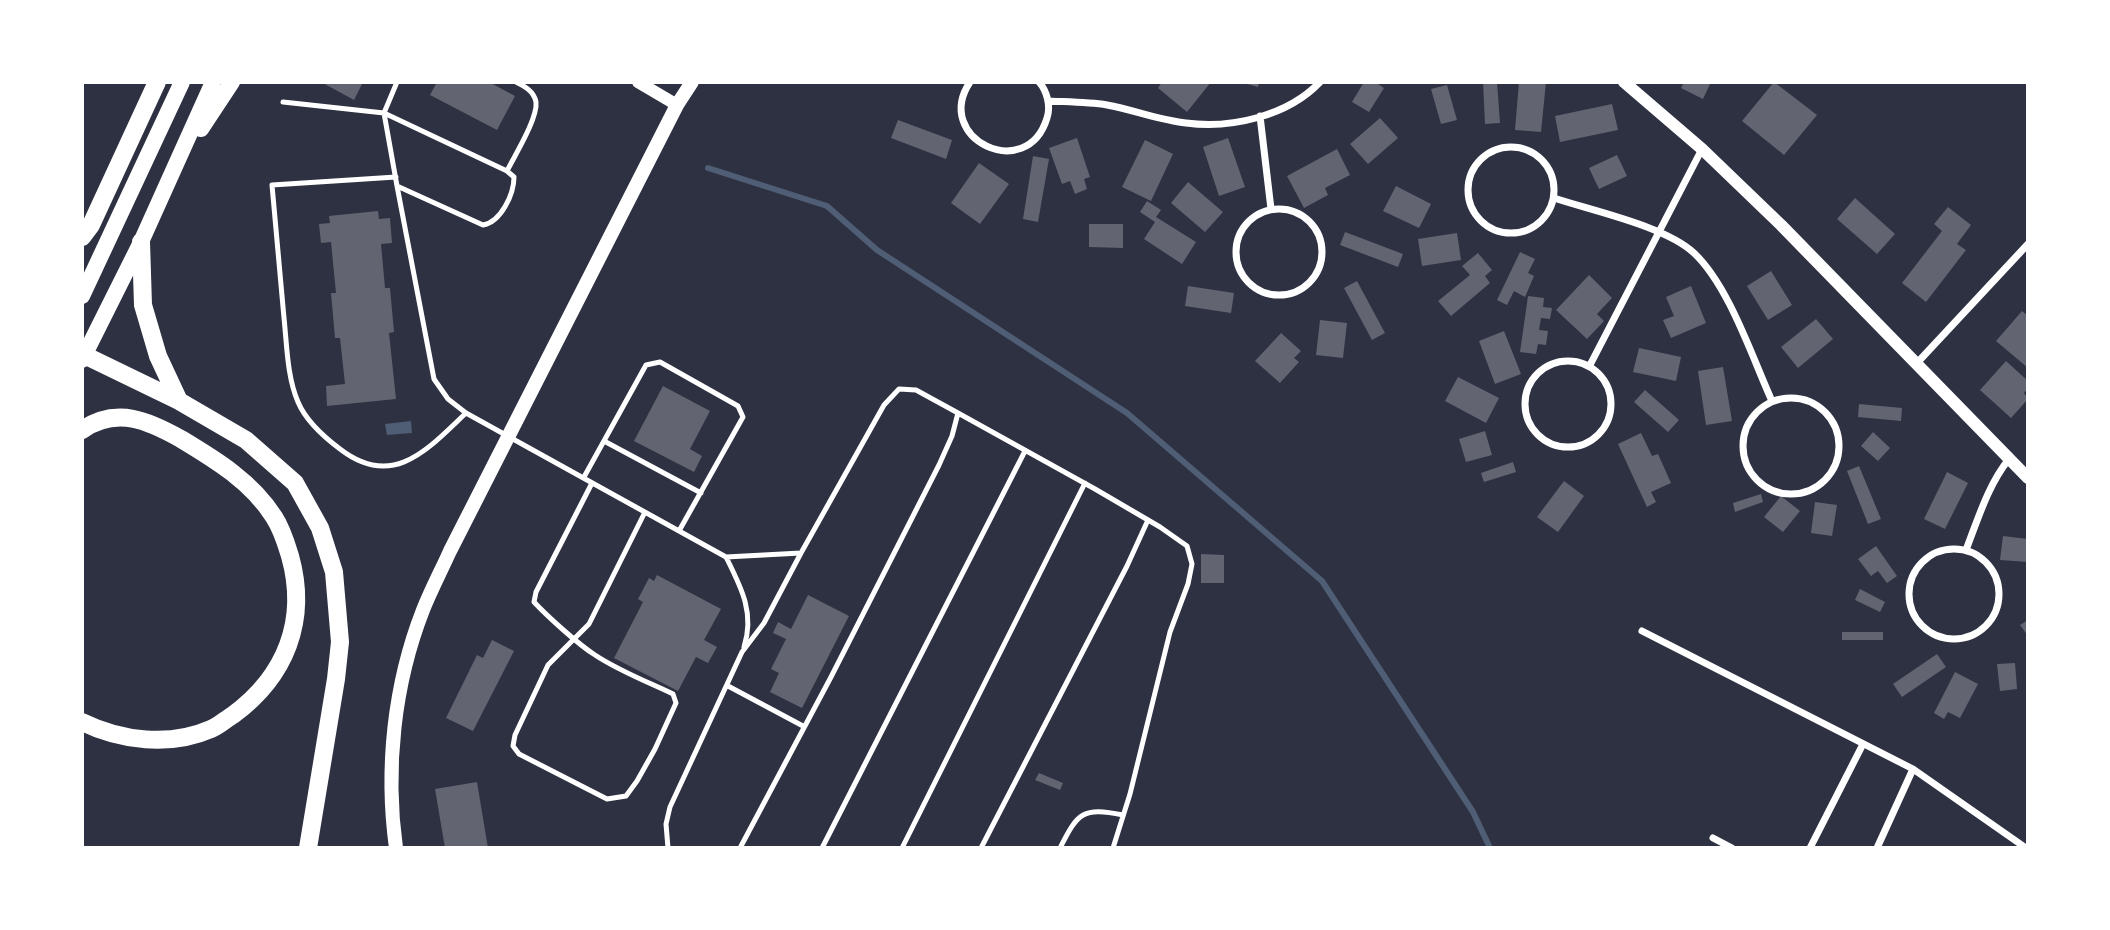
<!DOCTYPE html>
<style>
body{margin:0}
#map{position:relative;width:2110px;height:930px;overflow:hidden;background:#2d3142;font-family:"Asap Condensed",sans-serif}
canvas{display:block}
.frame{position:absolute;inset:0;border:84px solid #fff;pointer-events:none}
</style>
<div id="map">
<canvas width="2110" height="930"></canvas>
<div class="frame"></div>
</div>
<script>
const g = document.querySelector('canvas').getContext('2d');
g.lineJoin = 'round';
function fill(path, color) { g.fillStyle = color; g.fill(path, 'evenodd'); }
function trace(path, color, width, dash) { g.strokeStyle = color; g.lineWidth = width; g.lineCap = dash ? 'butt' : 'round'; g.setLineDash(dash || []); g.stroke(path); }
fill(new Path2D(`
 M411,421L412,433L387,435L385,424Z`), '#4f5d75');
trace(new Path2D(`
 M708,168L827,206L877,250L1127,413L1322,581L1473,812L1490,848`), '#4f5d75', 6);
fill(new Path2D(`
 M321,82H363L354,100Z
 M437,82H489L515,96L497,130L430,95Z
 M1162,82H1211L1187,112L1158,88Z
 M1240,82H1259L1258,87Z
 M1364,82H1375L1384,88L1369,112L1352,102Z
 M1483,82H1497L1500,123L1485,124Z
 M1519,82H1546L1541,132L1515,130Z
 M1684,82H1711L1703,99L1681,88Z
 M1774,82L1817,115L1784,155L1742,121Z
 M1447,85L1457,120L1441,124L1431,89Z
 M1612,104L1618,130L1560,142L1555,116Z
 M1380,118L1398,138L1368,164L1350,144Z
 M898,120L952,140L946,159L891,138Z
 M1077,138L1090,177L1084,179L1087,189L1075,194L1070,181L1062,184L1049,148Z
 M1228,138L1245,187L1219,196L1203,147Z
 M1145,140L1173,154L1151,201L1122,187Z
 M1337,149L1350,175L1325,188L1328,195L1304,208L1287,176Z
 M1617,155L1627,176L1599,189L1589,168Z
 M1033,156L1049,159L1038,222L1023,219Z
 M979,163L1009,184L980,224L951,203Z
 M1188,182L1223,212L1205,232L1171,203Z
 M1396,186L1431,204L1419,228L1383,211Z
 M1855,198L1895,234L1877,254L1837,219Z
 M1147,201L1161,210L1156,217L1196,242L1182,264L1144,239L1155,222L1140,212Z
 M1948,207L1971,225L1957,244L1966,250L1926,302L1902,283L1942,231L1934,224Z
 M378,211L379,219L390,218L392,243L381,244L385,288H390L394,332L389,333L396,399L327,406L326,386L345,384L340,338H335L331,293H336L331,242L321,243L319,224L330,223L329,216Z
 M1089,224H1123V248L1089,247Z
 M1345,232L1403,254L1398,267L1340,245Z
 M1457,233L1461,260L1422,266L1418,239Z
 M1520,252L1535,259L1528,273L1534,276L1525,297L1514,291L1507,305L1497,300Z
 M1478,253L1492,270L1485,276L1490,283L1451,316L1438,301L1470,275L1462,266Z
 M1771,271L1792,305L1768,320L1747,286Z
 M1589,275L1612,298L1597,314L1604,321L1587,339L1556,310Z
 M1357,281L1385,333L1372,340L1344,288Z
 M1188,286L1234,293L1231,313L1185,306Z
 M1691,286L1706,323L1671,338L1663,320L1674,316L1666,297Z
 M1528,296L1544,298L1543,307L1552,308L1550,319L1541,318L1539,330L1548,331L1546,345L1538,344L1536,354L1520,352Z
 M2022,311L2028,316V368L1996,341Z
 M1816,319L1833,339L1798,368L1781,347Z
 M1320,320L1347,323L1343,358L1316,355Z
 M1504,331L1521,374L1495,384L1479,341Z
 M1281,333L1301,351L1294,358L1299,362L1280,383L1255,361Z
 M1639,348L1681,357L1676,381L1633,372Z
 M2006,361L2028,381V388L2024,393L2028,399L2011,418L1980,390Z
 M1723,367L1732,421L1706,425L1698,371Z
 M1458,377L1499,398L1486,423L1445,401Z
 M663,386L710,411L690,449L702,456L694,472L634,441Z
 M1645,390L1679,420L1668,432L1634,402Z
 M1859,404L1902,408L1901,421L1858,417Z
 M1485,431L1492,455L1466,462L1459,439Z
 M1873,432L1890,448L1878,461L1861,446Z
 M1641,433L1652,456L1658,454L1671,483L1651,492L1656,502L1647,507L1618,444Z
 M1513,462L1516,472L1484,482L1481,473Z
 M1859,466L1881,519L1868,524L1847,471Z
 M1947,472L1968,483L1945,529L1924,519Z
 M1564,481L1584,496L1558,532L1537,517Z
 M1761,494L1763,502L1735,512L1733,503Z
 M1781,496L1800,511L1783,532L1764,517Z
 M1815,502L1837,505L1832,536L1811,533Z
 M2003,536L2028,539V562L2000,560Z
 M1876,546L1897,576L1887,583L1878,571L1871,576L1858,559Z
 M1201,554L1224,555V583H1201Z
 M657,575L721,609L704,640L717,647L708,663L696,657L678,691L614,658L643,602L638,599L649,578L654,581Z
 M1860,589L1885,602L1880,612L1855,600Z
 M808,595L849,616L802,708L770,692L779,673L771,669L786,639L773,633L778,622L791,629Z
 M2028,620V636L2020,625Z
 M1842,632H1883V640H1842Z
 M492,640L514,651L473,731L446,718L477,655L483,658Z
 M1937,654L1946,667L1902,697L1893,684Z
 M2015,663L2017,689L2000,691L1997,664Z
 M1955,672L1978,684L1960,718L1948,712L1944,719L1934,713Z
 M1039,773L1063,783L1060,790L1035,780Z
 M477,782L488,848H445L435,789Z`), '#626471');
trace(new Path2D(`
 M283,102L384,113L397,82
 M384,113L507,171L514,177C514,194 501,222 483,225L397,186L434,379L448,399L466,413L726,557L801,553
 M384,113L397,186
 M507,171C515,155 538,118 536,102C534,91 524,86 516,82
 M396,177L272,185C276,229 280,274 284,318C287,346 287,376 298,402C306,421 324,437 340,449C393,490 428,449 466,413
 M604,441L701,493
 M584,477L646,365L660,362L738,406L743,417L679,531
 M592,483L536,592L534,602C547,616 579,645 595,655C619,671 648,682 673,694L676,703L655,749L637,781L626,796L607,799L519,754L513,746L515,735L548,665L589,624L645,512
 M726,557C741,587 755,613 744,647
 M728,686L803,726
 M668,848L666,824L670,807L742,652L764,623L801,553L884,405L899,389L916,390L958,413L1095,489L1160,527L1187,546L1192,564L1188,584L1170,632L1130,794L1113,848
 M740,848L831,677L939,465L952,436L958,413
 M822,848L1025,451
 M902,848L1085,483
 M981,848L1127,566L1148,520
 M1060,848C1078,812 1083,807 1123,815`), '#fff', 5);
trace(new Path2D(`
 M970,82C932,139 1027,184 1047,118C1051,106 1047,91 1039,82
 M1048,101C1068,102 1088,102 1107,105C1134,110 1159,120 1186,123C1231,129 1288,116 1320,82
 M1260,116L1271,209
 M1468 190a43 43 0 1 1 86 0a43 43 0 1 1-86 0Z
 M1554,198C1593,211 1665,226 1694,253C1729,286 1752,357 1772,401
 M1236 252a43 43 0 1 1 86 0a43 43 0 1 1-86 0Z
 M1525 404a43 43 0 1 1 86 0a43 43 0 1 1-86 0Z
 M1917,363L2028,244
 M1590,365L1702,149
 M1743 446a48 48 0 1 1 96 0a48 48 0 1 1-96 0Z
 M1909 594a45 45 0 1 1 90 0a45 45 0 1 1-90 0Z
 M1966,550C1978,519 1988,485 2009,459
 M1642,631L1913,769
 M1713,838L1732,848
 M1810,848L1863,744
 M1877,848L1913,769L2026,848`), '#fff', 7);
trace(new Path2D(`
 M638,82L677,105
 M1624,82L1702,149L1781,225L2028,478`), '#fff', 12);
trace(new Path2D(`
 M396,848C385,769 394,684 423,610C431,590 441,571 450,551L677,105L692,82`), '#fff', 14);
trace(new Path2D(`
 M201,129L232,82
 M82,296L182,82
 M82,360L141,242L213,82`), '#fff', 16);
trace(new Path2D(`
 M82,237L91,225L157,82
 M141,242L143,305L158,356L179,401
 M82,354L179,401L246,440L295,483L320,528L334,572L340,642L336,679L308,848
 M82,430C117,406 149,421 181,439C216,460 252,482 274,517C282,529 286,543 290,556C308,620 286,676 233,715C226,719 219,726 211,729C170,747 121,741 82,722`), '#fff', 18);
</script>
